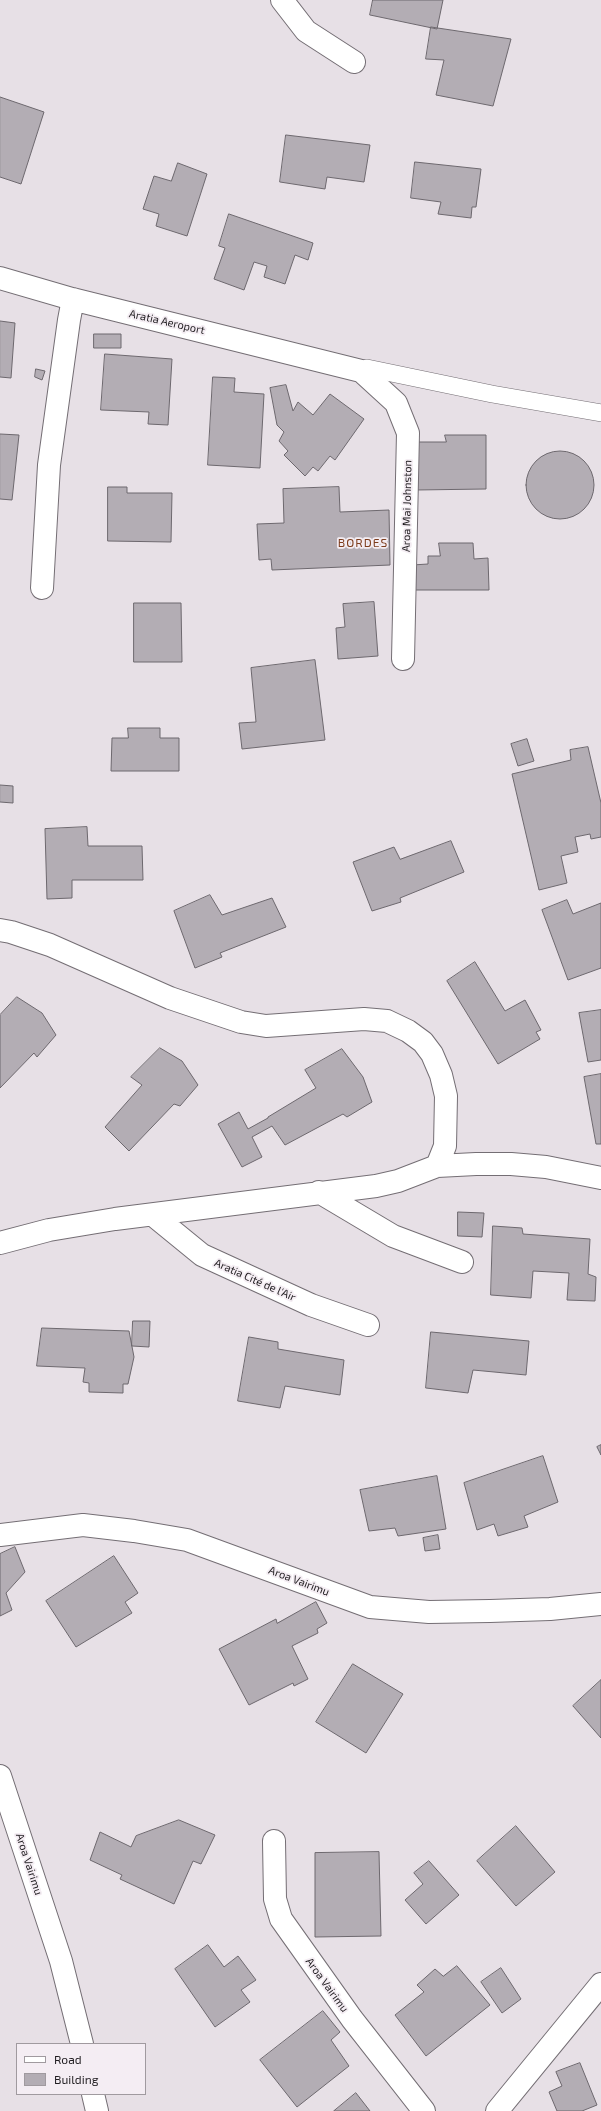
<!DOCTYPE html>
<meta charset="utf-8">
<style>
body{margin:0}
#map{position:relative;width:601px;height:2111px;overflow:hidden;background:#e7e0e6;font-family:"Exo 2",sans-serif}
canvas{display:block}
.legend{position:absolute;left:16px;top:2043px;width:130px;height:52px;box-sizing:border-box;background:#f4edf3;border:1px solid #a09a9f;margin:0;padding:5px 7px;list-style:none;font-size:12px;color:#211e21}
.legend li{display:flex;align-items:center;gap:8px;height:20px}
.legend b{width:20px;border:1px solid #a09a9f}
</style>
<div id="map">
<canvas width="601" height="2111"></canvas>
<ul class="legend">
<li><b style="height:5px;background:#fff"></b>Road</li>
<li><b style="height:11px;background:#b3adb4"></b>Building</li>
</ul>
</div>
<script>
const g = document.querySelector('canvas').getContext('2d');
g.lineJoin = 'round';
function fill(path, color) { g.fillStyle = color; g.fill(path, 'evenodd'); }
function trace(path, color, width, dash) { g.strokeStyle = color; g.lineWidth = width; g.lineCap = dash ? 'butt' : 'round'; g.setLineDash(dash || []); g.stroke(path); }
function label(font, color, halo, rows, align = 'center') {
  g.font = font + ' "Exo 2",sans-serif'; g.lineWidth = 3.5; g.setLineDash([]); g.textBaseline = 'middle'; g.strokeStyle = halo; g.fillStyle = color; for (const [text, x, y, turn = 0] of rows) {
    g.save(); g.translate(x, y); g.rotate((+turn || 0) * Math.PI / 180); g.textAlign = isNaN(turn) ? turn : align; if (halo) g.strokeText(text, 0, 0); g.fillText(text, 0, 0); g.restore();
  }
}
const building = new Path2D(`
 M373,0H443L437,29L370,15Z
 M431,27L511,39L493,106L436,95L444,60L426,59Z
 M0,97L44,112L21,184L0,177Z
 M286,135L370,145L364,182L327,177L325,189L280,182Z
 M415,162L481,169L476,207H472L471,218L438,214L441,202L411,198Z
 M178,163L207,174L187,236L156,226L159,214L143,209L154,176L171,181Z
 M229,214L313,243L308,260L295,255L285,284L264,277L267,266L254,262L244,290L214,279L225,248L219,246Z
 M0,321L15,323L11,378L0,377Z
 M94,334H121V348H94Z
 M105,354L172,359L168,425L148,424L149,412L101,410Z
 M36,369L45,371L42,380L35,377Z
 M213,377L235,378L234,392L264,394L260,468L208,465Z
 M286,385L293,411L298,402L313,415L330,394L364,419L335,460L330,456L318,471L313,467L305,476L284,455L288,451L279,441L284,432L277,425L270,388Z
 M0,434L19,435L12,500L0,499Z
 M445,435H486V489L416,490L415,442H446Z
 M526 485a34 34 0 1 1 68 0a34 34 0 1 1-68 0Z
 M108,487H127V493H172L171,542L108,541Z
 M339,487L340,512L389,510L390,565L272,570L271,559L259,560L257,524L284,523L283,489Z
 M439,543H473L474,559L488,558L489,590H412V565L428,564V556H440Z
 M374,602L378,656L338,659L336,628L345,627L343,604Z
 M134,603H181L182,662H134Z
 M315,660L325,740L242,749L239,723L256,722L251,668Z
 M128,728H160V738H179V771H111L112,738H128Z
 M527,739L534,761L518,766L511,744Z
 M588,747L601,803V837L591,839L590,834L575,837L578,852L561,856L567,883L539,890L512,774L571,760L570,750Z
 M0,785L13,786V803L0,802Z
 M87,827L88,846H142L143,880H72V898L47,899L45,829Z
 M451,841L464,872L400,898L401,902L372,911L353,862L394,847L400,859Z
 M210,895L222,915L272,898L286,927L220,953L222,957L195,968L174,911Z
 M567,900L573,914L601,903V968L568,980L542,910Z
 M475,962L505,1011L525,1000L541,1030L536,1032L540,1039L498,1064L447,981Z
 M17,997L42,1013L56,1035L37,1057L34,1053L0,1088V1015Z
 M601,1010V1060L588,1062L579,1013Z
 M160,1048L182,1061L198,1085L180,1106L174,1104L129,1151L105,1127L142,1085L131,1077Z
 M342,1049L363,1077L372,1102L347,1117L343,1114L285,1145L272,1126L252,1137L262,1157L242,1167L218,1124L239,1112L248,1129L268,1118V1117L316,1088L305,1070Z
 M601,1074V1144H596L584,1077Z
 M458,1212L484,1213L482,1237L458,1236Z
 M493,1226L522,1228L523,1234L590,1239L588,1274L596,1277L595,1301L567,1300L569,1273L533,1271L531,1298L491,1295Z
 M133,1321H150L149,1347L132,1346Z
 M42,1328L129,1331L134,1357L128,1384H123V1393L89,1392V1383L83,1382L85,1368L37,1366Z
 M431,1332L529,1341L526,1375L473,1370L468,1393L426,1388Z
 M249,1337L278,1342V1349L344,1360L340,1395L285,1386L280,1408L238,1401Z
 M601,1445V1455L597,1447Z
 M543,1456L558,1502L524,1516L528,1527L498,1536L494,1524L477,1530L464,1483Z
 M437,1476L446,1529L398,1536L395,1528L369,1531L360,1490Z
 M438,1535L440,1549L425,1551L423,1538Z
 M15,1547L25,1572L6,1593L12,1610L0,1616V1554Z
 M114,1556L138,1593L125,1602L132,1613L76,1647L46,1601Z
 M316,1602L327,1623L317,1629L318,1633L292,1646L308,1679L294,1686L293,1683L249,1705L219,1649L276,1619L277,1623Z
 M353,1664L403,1694L366,1753L316,1722Z
 M601,1680V1738L573,1706Z
 M179,1820L215,1835L201,1864L193,1861L174,1904L120,1879L122,1875L90,1860L100,1832L131,1847L136,1836Z
 M516,1826L555,1872L516,1906L477,1861Z
 M379,1852L381,1936L315,1937V1853Z
 M429,1861L459,1895L426,1924L405,1900L423,1884L414,1873Z
 M208,1945L224,1967L238,1956L256,1980L241,1990L250,2002L215,2027L175,1969Z
 M457,1966L490,2005L426,2056L395,2015L424,1992L417,1985L435,1969L443,1976Z
 M501,1968L521,1999L502,2013L481,1982Z
 M323,2011L340,2032L331,2040L349,2066L297,2107L260,2060Z
 M580,2063L597,2105L582,2111H557L549,2092L562,2086L556,2072Z
 M356,2093L370,2111H334Z`);
fill(building, '#b3adb4');
trace(building, '#6d686e', 1);
const lane = new Path2D(`
 M361,371L367,368L492,394L601,413`);
const street = new Path2D(`
 M282,0L306,31L354,62
 M0,278L72,299L361,371L396,403L408,433L403,659
 M42,588L49,465L69,320L73,299
 M0,930L11,932L50,945L170,998L241,1022L266,1026L364,1019L387,1021L408,1031L423,1042L432,1054L441,1075L446,1096L445,1146L437,1166
 M319,1192L393,1236L462,1262
 M153,1215L202,1255L311,1305L368,1325
 M0,1243L49,1230L115,1219L376,1186L398,1181L437,1166L476,1164H511L546,1167L601,1178
 M0,1535L83,1525L134,1531L187,1540L370,1607L429,1612L490,1611L550,1609L601,1604
 M0,1776L61,1961L82,2044
 M274,1841L275,1899L281,1919L352,2019L424,2111
 M93,2094L97,2111
 M497,2111L601,1984`);
trace(lane, '#746e74', 18);
trace(street, '#746e74', 24);
trace(lane, '#fff', 17);
trace(street, '#fff', 22);
label('11px', '#211e21', '#f4edf3', [
 ["Aratia Aeroport",167,322,13],
 ["Aroa Mai Johnston",407,506,-89],
 ["Aratia Cité de l'Air",255,1280,24],
 ["Aroa Vairimu",299,1581,21],
 ["Aroa Vairimu",29,1864,72],
 ["Aroa Vairimu",327,1985,54]
]);
g.letterSpacing = '1px';
label('12px', '#7d3d1d', '#f4edf3', [
 ["BORDES",363,543]
]);
g.letterSpacing = '0px';
</script>
